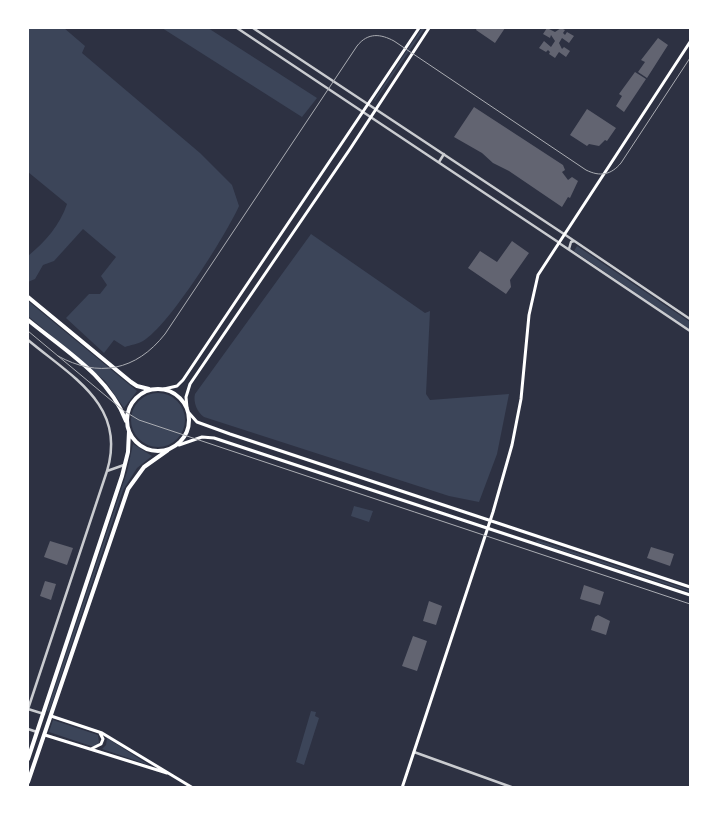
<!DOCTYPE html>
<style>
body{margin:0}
#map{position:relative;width:718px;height:815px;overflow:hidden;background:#2d3142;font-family:Merriweather,serif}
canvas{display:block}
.frame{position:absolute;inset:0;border:29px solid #fff;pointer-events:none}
</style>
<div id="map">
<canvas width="718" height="815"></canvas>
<div class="frame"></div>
</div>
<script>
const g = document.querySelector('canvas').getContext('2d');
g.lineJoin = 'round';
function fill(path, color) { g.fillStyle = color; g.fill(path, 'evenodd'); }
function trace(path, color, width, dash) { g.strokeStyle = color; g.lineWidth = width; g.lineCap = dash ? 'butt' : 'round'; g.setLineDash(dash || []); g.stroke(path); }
fill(new Path2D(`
 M28,28H64L85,46L82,53L200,153L232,185L239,206C226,235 169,326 143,341C138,344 130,345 125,347L114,340L104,353L66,318L89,294H100L107,285L101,276L116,257L83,229L54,261L43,265L35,279L28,282V256C45,242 60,225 67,204L28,172Z
 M162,28H208L317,98L302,117Z
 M422,28H425L375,101L374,100Z
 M311,234L425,313L430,311L426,394L430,400L509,394L497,454L479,502L449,496L204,417C197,412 193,402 195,394Z
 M577,246L690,322V330L574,251Z
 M28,301L137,391L124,408L105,381L28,316Z
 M131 420a27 27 0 1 1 54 0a27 27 0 1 1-54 0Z
 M133,444L152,456L137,468L123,490L49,712L47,711L127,472Z
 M354,506L373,511L369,522L351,516Z
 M537,540L690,590V592L536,542Z
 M311,711L316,712L315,716L319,718L304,765L296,762Z
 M53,720L98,735L99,743L94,747L49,732Z
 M107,738L149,765L102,749L106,745Z`), '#3c4559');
fill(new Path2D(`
 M477,28H505L495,43L476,30Z
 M547,28L555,32L561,28L565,30L563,33L565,35L567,32L574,36L569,43L562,38L559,43L562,49L564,47L570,51L566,57L559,52L555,58L549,54L550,52L548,50L546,52L539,48L544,41L551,47L555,41L551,35L550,38L543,34Z
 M658,38L668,45L647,78L638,72L645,62L641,60Z
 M635,72L646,79L624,112L616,106L622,96L619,94Z
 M474,107L563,165L565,170L562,172L568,180L572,177L578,181L570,198L568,197L562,207L509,171L493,163L482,153L454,137Z
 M587,109L616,128L607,141L605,140L599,146L589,144L587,146L570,135Z
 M512,241L529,253L510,280L511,287L506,294L468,268L480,251L497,262Z
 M50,541L73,548L67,565L44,557Z
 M651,547L674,554L670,566L647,558Z
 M45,581L56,584L51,600L40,596Z
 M584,585L604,592L600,605L580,599Z
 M429,601L442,606L436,625L423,621Z
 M598,615L610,621L606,635L591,630L595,617Z
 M413,636L427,641L417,671L402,666Z`), '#626471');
trace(new Path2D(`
 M237,28L558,242
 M253,28L564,234
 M439,162L444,154
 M28,340C72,377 127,405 107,471L28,709
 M107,471L124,465
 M414,752L514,788`), '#caccd0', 2.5);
trace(new Path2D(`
 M564,234L690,319
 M559,243L690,331
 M569,249L571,242L574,241
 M28,709L44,714
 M28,729L37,732`), '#caccd0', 2.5);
trace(new Path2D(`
 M164,389L177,386L183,380L419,28
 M187,408L186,397L190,384L350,149L429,28
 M189,413L197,422L230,434L690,587
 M179,445L202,437L214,438L690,595
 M51,716L102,733L193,788
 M45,735L167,773
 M91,749L101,744L103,739L100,733
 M402,788L493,512L512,445L521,399L529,315L538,275L690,42`), '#fff', 3);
trace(new Path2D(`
 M28,297L131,382L137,386L149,389
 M28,320C63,349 109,376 126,421
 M127 420a31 31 0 1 1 62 0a31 31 0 1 1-62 0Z
 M28,759L122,476L128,452L129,431
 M28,782L128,489L144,467L168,450`), '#fff', 4);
trace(new Path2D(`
 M28,331L124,411L139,420L690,604
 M58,356C98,378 136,371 165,334L357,46C368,32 381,34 394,41L586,170C600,177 611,175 621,163L690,58`), '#abadb3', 1);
</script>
